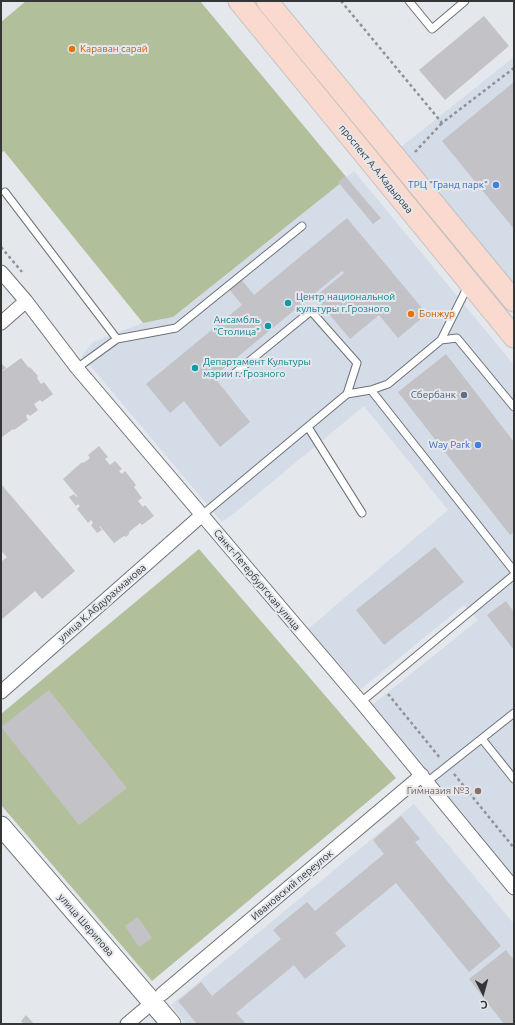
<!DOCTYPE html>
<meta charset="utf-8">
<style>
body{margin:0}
#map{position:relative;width:515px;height:1025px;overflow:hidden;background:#e4e7ec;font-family:Ubuntu,sans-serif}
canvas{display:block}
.frame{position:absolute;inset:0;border:2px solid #333536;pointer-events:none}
.north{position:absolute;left:463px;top:973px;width:40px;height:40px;-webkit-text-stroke:3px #e4e7ec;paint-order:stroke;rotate:174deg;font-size:11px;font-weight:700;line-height:16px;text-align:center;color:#333536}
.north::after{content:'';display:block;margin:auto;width:14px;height:18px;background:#333536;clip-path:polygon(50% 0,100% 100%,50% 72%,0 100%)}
</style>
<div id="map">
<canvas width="515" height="1025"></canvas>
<div class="frame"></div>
<div class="north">С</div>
</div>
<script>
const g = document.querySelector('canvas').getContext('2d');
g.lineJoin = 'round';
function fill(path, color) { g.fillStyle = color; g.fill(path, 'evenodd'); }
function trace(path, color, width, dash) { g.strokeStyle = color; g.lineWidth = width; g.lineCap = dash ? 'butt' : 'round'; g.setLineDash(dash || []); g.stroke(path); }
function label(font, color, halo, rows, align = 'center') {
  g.font = font + ' Ubuntu,sans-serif'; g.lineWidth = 4; g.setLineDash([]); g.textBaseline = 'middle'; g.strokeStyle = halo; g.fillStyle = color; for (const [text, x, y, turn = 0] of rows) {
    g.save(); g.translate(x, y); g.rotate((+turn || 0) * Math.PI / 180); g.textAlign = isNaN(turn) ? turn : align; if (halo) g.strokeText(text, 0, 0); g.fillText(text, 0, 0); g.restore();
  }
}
fill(new Path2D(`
 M514,57V287L401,147Z
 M354,171L514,365V877L371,706L478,620L464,605L361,689L308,629L448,510L364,406L237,511L222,522L82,356L93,342L143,323L173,317Z
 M414,804L514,924V1024H186L171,1005Z`), '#d4dce7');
fill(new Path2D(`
 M26,1H200L347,178L173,317L143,323L4,151L1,153V22Z
 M199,549L396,778L152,981L1,805V714Z`), '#b1c09a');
fill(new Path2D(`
 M484,16L509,46L445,100L419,70Z
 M514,82V229L442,141Z
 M345,176L381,218L373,224L338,182Z
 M347,218L427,314L398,338L379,315L350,339L315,297L344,273L342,271L201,387L214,377L250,422L220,447L184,401L170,413L146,384L242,305L228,288L240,278L254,295Z
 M446,354L514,442V532L510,535L398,392Z
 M21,358L29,368L30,367L38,376L37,378L41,384L44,382L53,394L42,402L40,400L34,404L38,410L30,416L28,414L26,416L28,420L14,430L13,429L2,437L1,365L2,364L6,368L2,371H3Z
 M99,446L108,457L105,459L110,465L115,461L122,469L119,471L122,474L125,471L136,485L134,487L142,498L138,501L143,507L145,505L154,516L142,525L140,523L129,532V534L126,537L124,536L114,543L100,526H99L102,530L97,533L91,525L93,523L91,520L88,523L77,509L80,506L78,504L76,506L69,497L74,494L76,497L77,496L63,479L82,462L83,463L89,459L90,458L88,455Z
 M1,484L75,571L42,599L35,591L1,620V562L7,557L1,551Z
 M435,547L464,582L384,645L356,610Z
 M506,601L514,612V650L487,615Z
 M49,690L127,788L79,825L1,727Z
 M401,816L420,839L415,842L501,946L469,972L396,883L335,933L346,946L305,979L294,965L236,1013L246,1024H197L178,1001L201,982L212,996L281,939L273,930L307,902L315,911L384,854L373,840Z
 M138,917L152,938L139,947L125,926Z
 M506,950L514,960V1024H504L469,979Z
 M26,1015L34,1024H24L21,1021Z`), '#c3c2c7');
const lane = new Path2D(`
 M409,1L432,29L465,1
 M5,192L117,339
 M441,340L457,338L514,407
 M77,368L117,339L176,328L302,226
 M235,373L311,311L357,363L347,394
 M371,390L388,384L441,340L468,286
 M308,427L362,513
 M202,515L347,394L371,390L514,571
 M361,702L514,575
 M482,739L514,779
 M427,782L514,713`);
const street = new Path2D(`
 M1,272L26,301L77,368L361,702L514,888
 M1,323L26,301
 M1,692L202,515
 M162,994L422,775
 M127,1024L153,1002`);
const secondary = new Path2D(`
 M1,826L171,1024`);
const primary = new Path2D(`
 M239,1L514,337
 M267,1L514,301`);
trace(lane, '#6f7276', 9);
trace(street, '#6f7276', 15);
trace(secondary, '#6f7276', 21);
trace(primary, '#c2c2c3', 23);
trace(new Path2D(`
 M341,1L442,123L514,68
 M415,152L442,123
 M1,247L22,272
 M388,694L440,758
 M454,774L514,848`), '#8f9295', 2.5, [3, 3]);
trace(lane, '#fff', 7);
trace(street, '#fff', 13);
trace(secondary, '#fff', 19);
trace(primary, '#fad9ce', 21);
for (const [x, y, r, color] of [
 [72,49,4,"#e8710a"],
 [496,185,4,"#3f7fe0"],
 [288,303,4,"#0f9aa8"],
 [411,314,4,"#e8710a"],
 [268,326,4,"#0f9aa8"],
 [195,368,4,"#0f9aa8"],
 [464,395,4,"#5c6f8a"],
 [478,445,4,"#3f7fe0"],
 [478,791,4,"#8d6e63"]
]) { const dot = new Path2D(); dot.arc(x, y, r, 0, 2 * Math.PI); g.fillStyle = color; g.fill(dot); trace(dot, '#e4e7ec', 1.5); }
label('10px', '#c56008', '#e4e7ec', [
 ["Караван сарай",80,49],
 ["Бонжур",419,314]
], 'left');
label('10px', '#333536', '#e4e7ec', [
 ["проспект А.А.Кадырова",376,169,51],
 ["Санкт-Петербургская улица",257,580,50],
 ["улица К.Абдурахманова",102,603,-41],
 ["Ивановский переулок",292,885,-40],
 ["улица Шерипова",86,925,49]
]);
label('10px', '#366cbe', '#e4e7ec', [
 ["ТРЦ \"Гранд парк\"",488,185],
 ["Way Park",470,445]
], 'right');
label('10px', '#0d838f', '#e4e7ec', [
 ["Центр национальной",296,297],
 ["культуры г.Грозного",296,309],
 ["Ансамбль",260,320,"right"],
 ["\"Столица\"",260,332,"right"],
 ["Департамент Культуры",203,362],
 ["мэрии г. Грозного",203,374]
], 'left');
label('10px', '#4e5e75', '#e4e7ec', [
 ["Сбербанк",456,395]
], 'right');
label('10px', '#785e54', '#e4e7ec', [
 ["Гимназия №3",470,791]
], 'right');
</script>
